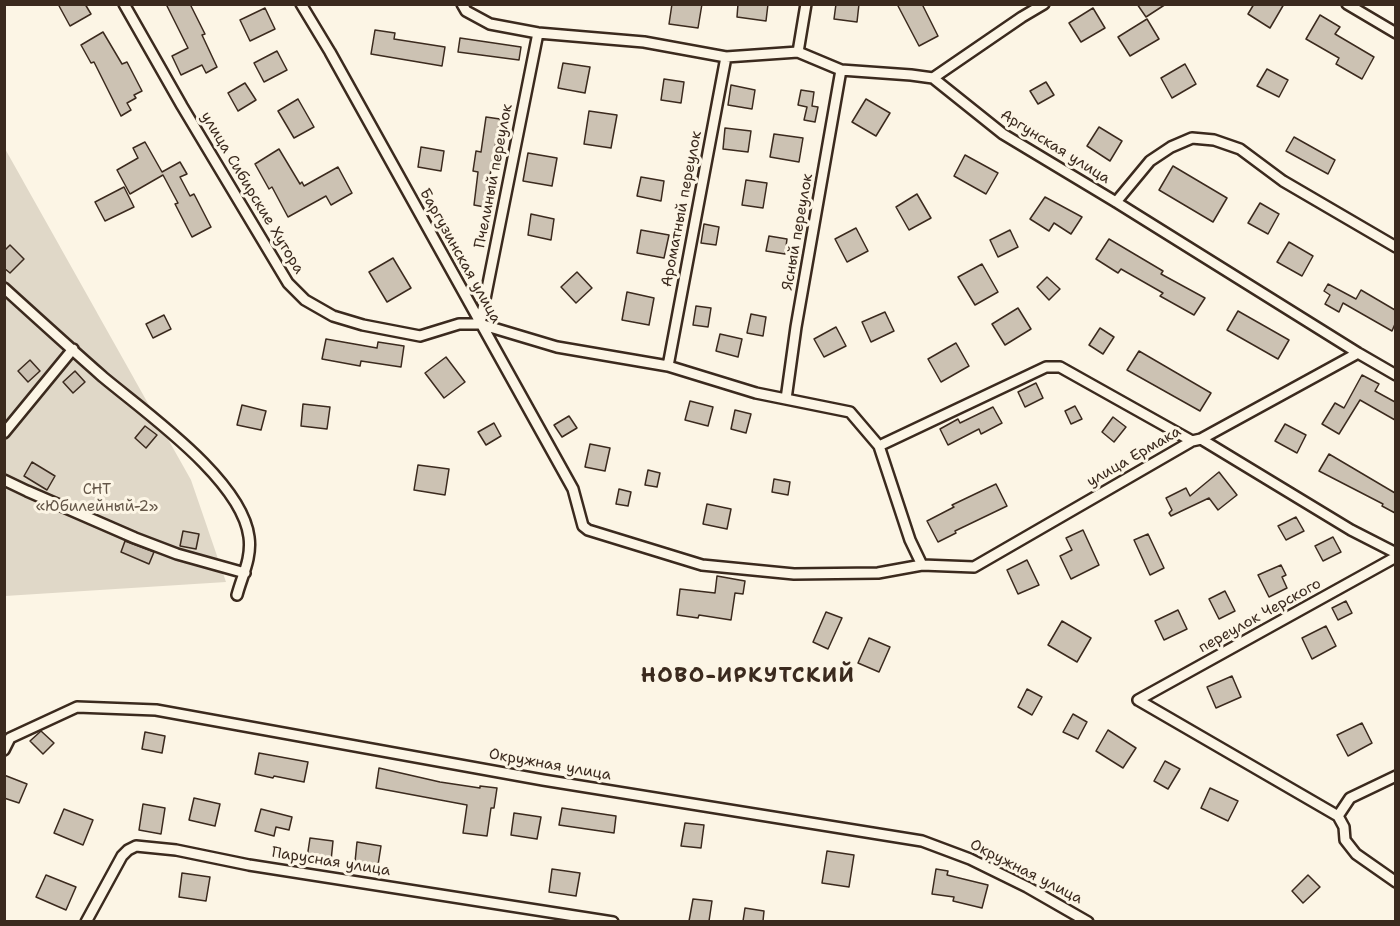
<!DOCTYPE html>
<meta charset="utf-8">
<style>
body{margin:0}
#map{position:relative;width:1400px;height:926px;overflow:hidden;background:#fcf5e5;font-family:"Shantell Sans",sans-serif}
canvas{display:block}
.frame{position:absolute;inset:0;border:6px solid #3b2a1e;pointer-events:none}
</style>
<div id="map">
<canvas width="1400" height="926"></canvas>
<div class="frame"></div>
</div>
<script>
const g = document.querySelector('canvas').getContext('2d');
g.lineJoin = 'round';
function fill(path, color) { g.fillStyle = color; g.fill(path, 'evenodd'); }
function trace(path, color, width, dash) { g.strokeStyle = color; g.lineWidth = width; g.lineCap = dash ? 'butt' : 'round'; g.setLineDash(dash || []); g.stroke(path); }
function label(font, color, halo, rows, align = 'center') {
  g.font = font + ' "Shantell Sans",sans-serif'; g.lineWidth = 6; g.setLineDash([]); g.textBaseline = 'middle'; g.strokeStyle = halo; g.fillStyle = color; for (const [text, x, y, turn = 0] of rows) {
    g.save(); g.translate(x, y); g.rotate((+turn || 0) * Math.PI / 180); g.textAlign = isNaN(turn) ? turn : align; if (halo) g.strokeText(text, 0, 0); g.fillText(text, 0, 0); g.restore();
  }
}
fill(new Path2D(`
 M4,147L191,480L226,582L5,596Z`), '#e0d8c8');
const building = new Path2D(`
 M58,4H85L91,14L70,26Z
 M166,4H190L205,34L202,35L217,67L206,73L202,65L181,75L172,56L188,48Z
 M672,4H702L698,28L669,24Z
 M738,4H768L766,21L737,17Z
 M836,4H859L857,22L834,19Z
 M897,4H922L938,36L919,46Z
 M1137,4H1166L1146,17Z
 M1254,4H1284L1270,28L1248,14Z
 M265,8L275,29L250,41L240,20Z
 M1093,8L1105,28L1081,42L1069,23Z
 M1320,15L1340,27L1335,34L1374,57L1362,79L1336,64L1339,58L1306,39Z
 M1147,19L1159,39L1130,56L1118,37Z
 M375,30L395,33L394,39L445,47L442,66L371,54Z
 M103,32L122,64L127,62L142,91L134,95L136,98L127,103L131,110L121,116L94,62L91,63L81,45Z
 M460,38L521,47L519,60L458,52Z
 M277,51L287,70L264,82L254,63Z
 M563,63L590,67L585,93L558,88Z
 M1185,64L1196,84L1172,98L1161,78Z
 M1267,69L1288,80L1279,97L1257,86Z
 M664,79L684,82L681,103L661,100Z
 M1046,82L1054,95L1038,104L1030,91Z
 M245,83L256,100L238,111L228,93Z
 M731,85L755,90L752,109L728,105Z
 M801,90L814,92L812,106L818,107L815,122L804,120L807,107L798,105Z
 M298,99L314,127L294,138L278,111Z
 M866,99L890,113L876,136L852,122Z
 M589,111L617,115L611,148L584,144Z
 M486,117L500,119L488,187L493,188L490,208L474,205L478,172L473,171L476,151L481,152Z
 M1099,127L1122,141L1110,161L1087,146Z
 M725,128L751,131L748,152L723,149Z
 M774,134L803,138L799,162L770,157Z
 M1294,137L1335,160L1328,174L1286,151Z
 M145,142L162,172L180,162L187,174L180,177L190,196L194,194L211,227L192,237L175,204L178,203L163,175L130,194L117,170L138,158L133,148Z
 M421,147L444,151L441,171L418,167Z
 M279,149L300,184L302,182L304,186L338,167L352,193L331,205L326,196L288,217L272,187L269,189L255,164Z
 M528,153L557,158L552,186L523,181Z
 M965,155L998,173L986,194L954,176Z
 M1173,166L1227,198L1213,222L1159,190Z
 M641,177L664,181L661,201L637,196Z
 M746,180L767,183L763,208L742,205Z
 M124,187L134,207L105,221L95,202Z
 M917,194L931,218L909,230L896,207Z
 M1045,197L1082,217L1071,234L1054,223L1049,231L1030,219Z
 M1260,203L1279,214L1268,234L1248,223Z
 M531,214L554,219L551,240L528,235Z
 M704,224L719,227L716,245L701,243Z
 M856,228L868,251L847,262L835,239Z
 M641,230L669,235L664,258L637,253Z
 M1010,230L1018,247L998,257L990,240Z
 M769,236L787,239L785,254L766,251Z
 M1109,239L1163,271L1161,274L1205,298L1194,315L1160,296L1163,293L1121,269L1118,273L1096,259Z
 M1289,242L1313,256L1302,276L1277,262Z
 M10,245L24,259L10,273L4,268V251Z
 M393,258L411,288L387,302L369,272Z
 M982,264L998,292L975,305L958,277Z
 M577,272L592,288L576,303L561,287Z
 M1047,277L1060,289L1049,300L1037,287Z
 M1328,284L1356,299L1361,290L1395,310V324L1392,331L1343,303L1339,312L1325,304L1330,295L1324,291Z
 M627,292L654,298L649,325L622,320Z
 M696,306L711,308L708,327L693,325Z
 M1018,308L1031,329L1005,345L992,324Z
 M1238,311L1289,340L1278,359L1227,330Z
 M885,312L894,331L871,342L862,322Z
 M751,314L766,317L763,336L747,333Z
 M164,315L171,329L153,338L146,324Z
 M836,327L846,346L824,357L814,339Z
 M1100,328L1114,337L1103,354L1089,345Z
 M720,334L742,339L738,357L716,351Z
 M326,339L377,348L378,342L404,346L401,367L361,361L360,366L322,359Z
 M956,343L969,366L941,382L928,359Z
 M1139,351L1211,393L1200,411L1127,370Z
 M446,357L465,382L444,398L425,373Z
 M30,360L40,371L28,382L18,371Z
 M75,371L85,382L73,393L63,382Z
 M1362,375L1379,384L1375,391L1395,402V420L1360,400L1339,434L1322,424L1335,403L1344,408Z
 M1036,383L1043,398L1025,407L1018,392Z
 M690,401L713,407L708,426L685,420Z
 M303,404L330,407L327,429L301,426Z
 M242,405L266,411L261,430L237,425Z
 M1075,406L1082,419L1071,424L1065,411Z
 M993,407L1002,423L981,434L979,429L948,445L940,429L958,419L960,423Z
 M735,410L751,414L746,433L731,429Z
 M569,416L577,428L562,437L554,425Z
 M1113,417L1126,427L1114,442L1102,432Z
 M494,423L501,436L486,445L478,432Z
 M1285,424L1306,435L1297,453L1275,441Z
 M145,426L157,435L146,448L135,438Z
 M590,444L610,448L605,471L585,467Z
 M1329,454L1395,493V513L1382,506L1383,504L1319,471Z
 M32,462L55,476L47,490L24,476Z
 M418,465L449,469L445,495L414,490Z
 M648,470L660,473L657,487L645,485Z
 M1219,472L1237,495L1218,510L1209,498L1171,516L1169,513L1172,510L1166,498L1186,488L1190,496Z
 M774,479L790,482L788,495L772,492Z
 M996,484L1007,506L955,531L956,533L938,542L927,521L954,507L952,505Z
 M619,489L631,492L628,506L616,504Z
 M707,504L731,509L727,529L703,524Z
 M1296,517L1304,531L1286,540L1278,526Z
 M1083,530L1099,565L1071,579L1060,556L1072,550L1066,538Z
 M183,531L199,534L196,549L180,546Z
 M1148,534L1164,568L1150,575L1134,540Z
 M1333,537L1341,552L1323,561L1315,546Z
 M125,541L154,552L149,564L121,552Z
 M1027,560L1039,585L1018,594L1007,570Z
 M1281,565L1286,575L1282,577L1287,588L1269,597L1258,575Z
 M717,576L745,581L743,594L735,593L731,620L699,615L698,618L677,615L680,589L715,593Z
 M1225,591L1235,611L1219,619L1209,599Z
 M1346,601L1352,613L1338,620L1332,608Z
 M1178,610L1187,629L1164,640L1155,621Z
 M826,612L842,618L828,649L813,642Z
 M1062,621L1091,638L1077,662L1048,645Z
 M1326,626L1336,646L1312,659L1302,638Z
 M869,638L890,647L879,672L858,663Z
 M1232,676L1241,697L1216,708L1207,687Z
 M1027,689L1042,697L1032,715L1018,707Z
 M1073,714L1087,722L1078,739L1063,732Z
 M1362,723L1372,743L1348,756L1337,735Z
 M1108,730L1136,748L1123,768L1096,751Z
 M41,731L54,743L43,754L30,741Z
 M145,732L165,736L162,753L142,749Z
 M259,753L308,762L304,782L274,776L273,778L255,774Z
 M1165,761L1180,769L1168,789L1154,781Z
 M379,768L440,782L480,788V786L497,788L494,808H491L487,836L463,833L467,805L376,788Z
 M4,775L27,784L19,803L4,798Z
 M1210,788L1238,801L1228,821L1201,808Z
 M194,798L220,804L215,826L189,820Z
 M143,804L165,808L161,834L139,830Z
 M562,808L616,816L614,833L559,825Z
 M64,809L93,820L83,845L54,833Z
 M261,809L292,817L289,830L276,827L274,836L255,831Z
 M514,813L541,817L537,839L511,835Z
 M685,823L704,825L701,848L681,846Z
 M310,838L333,841L331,861L307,858Z
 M357,842L381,846L378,865L355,862Z
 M827,851L854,855L849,887L822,883Z
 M552,869L580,873L576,896L549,892Z
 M936,869L948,871L947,875L988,885L982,908L953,901L954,897L932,894Z
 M182,873L210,877L206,901L179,897Z
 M46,875L76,887L66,910L36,897Z
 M1308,875L1320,887L1303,903L1292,891Z
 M693,899L712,901L709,921H689Z
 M745,908L764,911L763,921H743Z`);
fill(building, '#ccc2b3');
trace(building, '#3b2a1e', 1.5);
const minor = new Path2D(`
 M124,4L182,106L288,283L305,300L333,316L363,325L420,336L459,324H480L557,347L668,366L756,393L850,412L879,446L1046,367H1060L1192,441
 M301,4L330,52L573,489L583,526L588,530L702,565L794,574L878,573L922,565L974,567L1192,441L1201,439L1358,353
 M462,4L466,11L490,24L538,33L644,42L726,57L798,52L841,70L911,75L933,78L1003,134L1116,202L1358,353L1396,375
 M1347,4L1396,33
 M798,52L806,4
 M933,78L1022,17L1044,4
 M1116,202L1150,161L1171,147L1192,138L1214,140L1240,149L1283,181L1396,247
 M4,288C37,318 70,348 103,377C146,413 242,480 249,537C252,558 242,576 237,595
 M480,324L538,33
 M668,366L726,57
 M786,399L796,327L841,70
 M4,433L73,349
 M1201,439L1351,530L1396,553
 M879,446L910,540L922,565
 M4,480L27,491L135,538L177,554L245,573
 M1138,700L1396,557
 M1138,700L1338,816
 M4,750L10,738L77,707L156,710L543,780L922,841L970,859L1027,887L1088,922
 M1338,816L1344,827L1345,840L1356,854L1396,882
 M1338,816L1350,798L1396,776
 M86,922L122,856L128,850L136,846L176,850L249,865L613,922`);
trace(minor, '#3b2a1e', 14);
trace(minor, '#fcf5e5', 9);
label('15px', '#3b2a1e', '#fcf5e5', [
 ["Аргунская улица",1055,147,32],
 ["Пчелиный переулок",494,176,-79],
 ["улица Сибирские Хутора",252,193,59],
 ["Ароматный переулок",682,209,-79],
 ["Ясный переулок",798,232,-80],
 ["Баргузинская улица",460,256,61],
 ["улица Ермака",1134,457,-30],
 ["переулок Черского",1260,616,-29],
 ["Окружная улица",550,765,10],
 ["Парусная улица",331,862,9],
 ["Окружная улица",1026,872,27]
]);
label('15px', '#645648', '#fcf5e5', [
 ["СНТ",97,490],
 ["«Юбилейный-2»",97,507]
]);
g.letterSpacing = '1.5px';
label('bold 21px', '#3b2a1e', '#fcf5e5', [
 ["НОВО-ИРКУТСКИЙ",748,677]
]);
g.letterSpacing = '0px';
</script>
